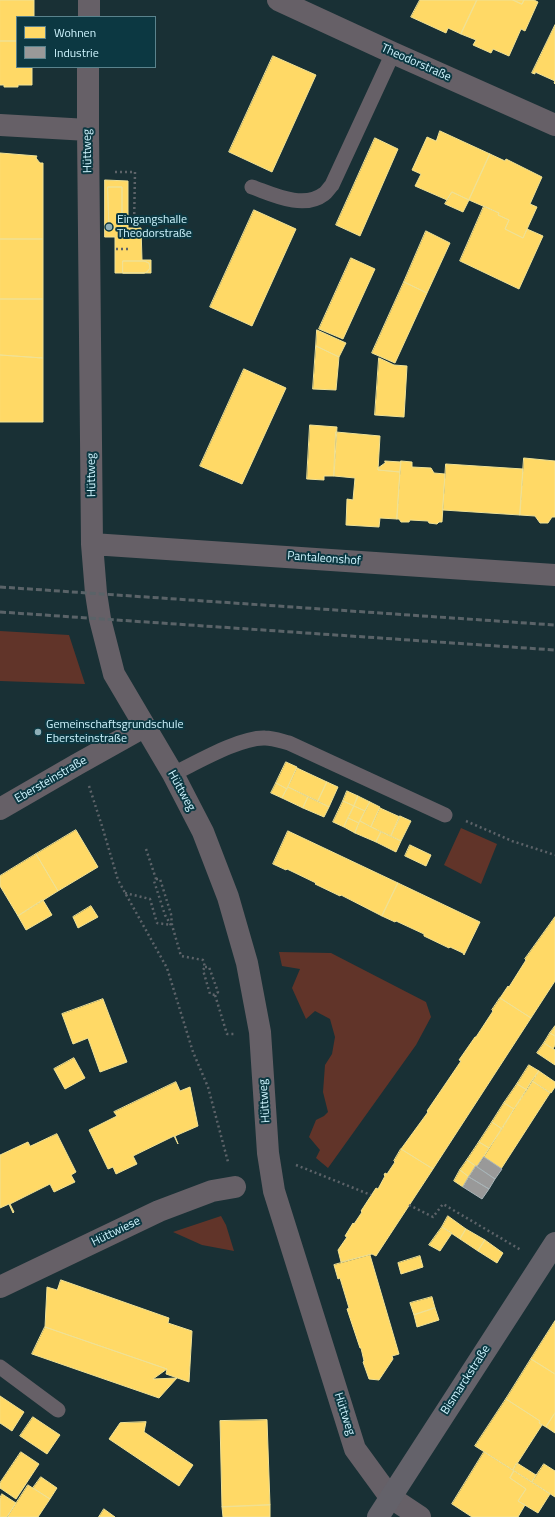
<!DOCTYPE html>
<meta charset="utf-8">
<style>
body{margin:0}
#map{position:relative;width:555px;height:1517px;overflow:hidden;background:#193035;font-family:"Titillium Web",sans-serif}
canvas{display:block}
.legend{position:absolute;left:16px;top:16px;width:140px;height:52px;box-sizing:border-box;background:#0c3842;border:1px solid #5a838d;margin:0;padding:5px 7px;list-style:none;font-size:12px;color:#cef4fe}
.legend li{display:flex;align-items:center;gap:8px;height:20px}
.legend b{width:20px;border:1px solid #5a838d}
</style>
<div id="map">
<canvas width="555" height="1517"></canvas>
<ul class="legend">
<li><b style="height:11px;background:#ffd966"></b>Wohnen</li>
<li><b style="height:11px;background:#999"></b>Industrie</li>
</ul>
</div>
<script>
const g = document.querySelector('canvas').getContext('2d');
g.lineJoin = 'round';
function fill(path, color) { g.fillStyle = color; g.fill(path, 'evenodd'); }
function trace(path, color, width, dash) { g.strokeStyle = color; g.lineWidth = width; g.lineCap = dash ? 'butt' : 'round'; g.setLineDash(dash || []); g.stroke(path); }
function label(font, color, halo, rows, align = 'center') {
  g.font = font + ' "Titillium Web",sans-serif'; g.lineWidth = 4; g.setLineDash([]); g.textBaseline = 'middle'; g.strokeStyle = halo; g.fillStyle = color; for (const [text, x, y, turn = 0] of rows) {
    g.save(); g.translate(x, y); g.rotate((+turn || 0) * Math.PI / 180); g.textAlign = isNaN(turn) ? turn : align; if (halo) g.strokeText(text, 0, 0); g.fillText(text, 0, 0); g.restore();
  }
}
fill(new Path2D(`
 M0,631L69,635L85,684L0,681Z
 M461,828L497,844L481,884L444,865Z
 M279,952L331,953L426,1002L431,1017L416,1045L328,1168L316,1158L320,1150L309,1137L316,1120L324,1116L328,1112L323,1092L325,1065L332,1054L335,1037L330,1019L315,1011L306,1019L292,988L300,969L282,966Z
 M221,1216L226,1225L234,1251L202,1245L173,1232Z`), '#613429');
const homes = new Path2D(`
 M0,0H34V17H17V41H0Z
 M420,0H477L461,34L448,28L446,33L411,17Z
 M477,0H513L522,4L524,0H534L538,2L525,31L521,29L509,56L493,49L491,53L473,45L476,40L461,34Z
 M513,0H524L522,4Z
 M555,25V84L554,83L555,81L535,72V74L532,73Z
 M0,41H17V67H32V85H18V87H4V85H0Z
 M273,56L316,75L272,172L229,152Z
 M440,131L490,154L469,200L452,192L447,200L415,186L421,174L412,170L427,137L436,141Z
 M375,138L398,149L360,236L336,225Z
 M0,153L37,156L36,158L40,163H43V239H0Z
 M490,154L505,161L506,159L542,177L530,204L537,207L523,238L505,229L509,220L498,215L499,213L469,200Z
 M105,180L128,181V228H141L142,260H151V273H115V237H105ZM108,187H122V228H113L109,223ZM123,261H144L149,263L150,268L147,272L144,273H123Z
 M108,187H122V228H113L109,223Z
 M452,192L469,200L463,212L445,204Z
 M484,206L499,213L498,215L509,220L505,229L523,238L527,229L543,236L519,289L460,261Z
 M254,210L296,229L252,326L210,307Z
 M426,231L450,243L427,293L404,282Z
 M0,239H43V299H0Z
 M351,258L375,269L343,339L319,329Z
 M123,261H144L149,263L150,268L147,272L144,273H123Z
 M404,282L427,293L395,363L372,353Z
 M0,299H43V358L0,355Z
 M317,330L346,343L339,357L316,346Z
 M316,346L339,357L336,390L313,389Z
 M0,355L43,358V422H0Z
 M379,358L394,365L407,366L404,417L375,415Z
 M244,369L286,388L242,484L200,466Z
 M310,425L337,427L334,476H324V480L307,479Z
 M336,432L380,436L378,470L400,472L397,519L380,518L379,527L346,525L347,499L353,500L355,478L334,476Z
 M524,458L555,461V517H552L548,523H540L535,516L520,515Z
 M385,461L401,462L400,472L378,470V468L385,463Z
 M401,461L412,462V467L431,468L434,473L445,474L442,522H439L437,524L429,523L428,521L410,520L409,522H401L399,519H397Z
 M446,464L523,469L520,515L443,510Z
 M286,762L297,767L287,789L276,783Z
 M297,768L327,782L318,801L288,787Z
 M327,782L338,787L329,807L318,801Z
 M276,783L287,789L282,798L271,793Z
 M288,787L308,797L303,808L282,798Z
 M347,791L358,796L354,806L343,801Z
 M358,796L370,802L365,811L354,806Z
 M308,797L329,807L324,817L303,808Z
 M343,801L354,806L344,827L333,822Z
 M370,802L380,807L371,827L360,821Z
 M354,806L365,811L359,823L348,818Z
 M380,808L400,817L391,836L371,827Z
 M400,816L411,821L401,841L391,836Z
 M348,818L359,823L355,833L344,827Z
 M360,821L381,832L376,842L355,833Z
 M76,830L98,867L58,891L36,854Z
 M288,831L398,883L382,916L341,895L340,896L315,884L316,883L287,869L286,870L273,864Z
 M381,832L401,841L396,852L376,842Z
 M410,845L431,855L426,866L405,856Z
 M36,854L58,891L18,916L0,886V876Z
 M398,883L480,922L464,955L463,953L450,947L449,948L424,936V934L396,921L395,922L382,916Z
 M43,900L52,915L26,930L18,916Z
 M91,906L98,917L78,928L73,917Z
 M555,917V981L531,1018L500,998L508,986L509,987L526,960L525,959Z
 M500,998L531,1018L433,1169L401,1149L428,1112L427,1111L461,1061L459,1060L475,1037H476L493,1011L492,1010Z
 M103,999L127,1062L100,1072L88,1038L73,1044L62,1014Z
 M555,1026V1036L550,1033Z
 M550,1033L555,1036V1045L553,1049L544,1043Z
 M544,1043L555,1050V1065L537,1053Z
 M74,1058L85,1078L65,1089L54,1069Z
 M529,1065L539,1071L527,1090L517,1084Z
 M539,1071L555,1082V1087L551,1093L532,1081Z
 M532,1081L550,1093L501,1169L484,1157Z
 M176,1082L180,1091L190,1087L198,1126L175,1136L178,1144L174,1136L133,1156L137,1164L116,1174L113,1167L108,1169L89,1130L117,1116L114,1112Z
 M517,1084L527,1090L514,1109L504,1103Z
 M504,1103L514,1109L502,1129L492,1122Z
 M492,1122L502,1129L489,1148L479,1142Z
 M57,1134L76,1172L71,1175L75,1182L54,1192L50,1184L10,1204L14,1212L13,1213L9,1204L0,1208V1155L28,1142L30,1146Z
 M479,1142L489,1148L477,1167L467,1160Z
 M401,1149L433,1169L376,1256L372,1254L341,1262L338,1250L347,1237L345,1236L353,1223L354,1224L362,1212L361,1211L376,1188L378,1189L385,1176L384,1175L385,1173L387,1174L395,1162L394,1161Z
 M467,1160L476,1166L469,1177L460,1170Z
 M460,1170L469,1177L463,1187L454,1181Z
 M448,1216L466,1229L460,1239L442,1227Z
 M442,1227L452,1233L440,1251L429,1245Z
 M466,1229L485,1240L478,1251L460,1239Z
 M485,1240L503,1253L497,1263L478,1251Z
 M370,1255L399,1354L392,1356L393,1359L379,1380L369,1379L363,1362L364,1361L361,1348H360L347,1309L349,1308L340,1278L338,1279L334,1265Z
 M420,1256L423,1267L401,1274L398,1263Z
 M61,1280L169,1318L168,1323L192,1331L189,1382L166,1374L167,1369L45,1327L47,1287L57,1290Z
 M432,1297L435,1308L414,1315L410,1303Z
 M435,1308L439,1320L417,1327L414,1315Z
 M555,1321V1374L531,1359Z
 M45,1327L167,1369L153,1379L177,1378L159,1398L32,1354Z
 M531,1359L555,1374V1413L546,1427L539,1423L540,1421L506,1399Z
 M0,1396L24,1412L12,1431L0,1423Z
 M506,1399L540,1421L539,1423L542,1425L513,1470L475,1446Z
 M555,1413V1433L546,1427Z
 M33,1417L60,1435L47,1454L20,1436Z
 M267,1420L270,1505L222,1507L220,1421Z
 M146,1422L144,1432L193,1465L179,1486L109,1439L120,1423Z
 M21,1452L39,1464L16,1499L0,1488V1483Z
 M484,1452L514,1471L510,1478L526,1489L518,1501L525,1505L518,1517H472L452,1504Z
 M517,1463L536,1475L532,1482L513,1470Z
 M544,1464L555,1471V1497L532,1482Z
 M514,1471L550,1494L538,1513L518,1501L526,1489L510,1478Z
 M41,1477L57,1488L50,1499L33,1488Z
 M28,1485L50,1499L38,1517H9L8,1516Z
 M2,1494L16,1503L7,1517H0V1498Z
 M270,1505V1517H223L222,1507Z
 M104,1509L115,1517H99Z`);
fill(homes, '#ffd966');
trace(homes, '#f0e194', 1);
const industry = new Path2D(`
 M484,1157L502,1169L495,1179L477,1167Z
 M476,1166L495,1179L489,1189L469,1177Z
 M469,1177L489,1189L482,1199L463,1187Z`);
fill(industry, '#999');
trace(industry, '#a9b4b7', 1);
trace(new Path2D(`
 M115,172H135L134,227
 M116,249H129
 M89,786L102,826L118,880L167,968L193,1052L208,1087L228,1162
 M466,821L512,841L555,855
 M146,849L156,879L154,881L165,915L171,925
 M156,879H160L171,914L172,925L181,956L203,960L205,967L203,970L210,994L215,995
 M125,893L150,899L157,923L171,925
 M205,967H209L218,992L215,995L227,1034H234
 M296,1165L371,1195
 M409,1205L433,1217L443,1204L521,1250`), '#5d6369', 2.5, [2, 3]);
trace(new Path2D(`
 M252,187C272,194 303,210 324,194C327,192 329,188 332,185L393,53
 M173,774C196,763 240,737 265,738C273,738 281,741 289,743L445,815
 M0,1367L58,1410`), '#666067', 15);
trace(new Path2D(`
 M278,0L393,53L555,125
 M89,17V0
 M88,67V130L92,544L96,593L100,619L114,674L173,774L203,832L228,897L247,963L260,1032L268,1153L274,1191L355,1449L390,1497L420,1517
 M0,125L88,130
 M92,544L555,575
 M0,809L76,765L144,727
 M0,1287L159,1211L212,1191L235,1187`), '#666067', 22);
trace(new Path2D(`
 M378,1517L555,1243`), '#64626a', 22);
trace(new Path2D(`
 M0,587L555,625
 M0,612L555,650`), '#5a6368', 3, [6, 3]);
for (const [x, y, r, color] of [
 [109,227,4,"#8fafb8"],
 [38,732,4,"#8fafb8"]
]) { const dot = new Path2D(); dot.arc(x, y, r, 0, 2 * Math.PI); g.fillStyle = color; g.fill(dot); trace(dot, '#0c3842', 1.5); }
label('12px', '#cef4fe', '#0c3842', [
 ["Theodorstraße",416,63,24],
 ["Hüttweg",88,151,-91],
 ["Hüttweg",92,475,-91],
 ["Pantaleonshof",324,559,4],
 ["Ebersteinstraße",51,780,-30],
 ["Hüttweg",181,791,61],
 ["Hüttweg",265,1101,-94],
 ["Hüttwiese",116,1232,-26],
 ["Bismarckstraße",466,1380,-57],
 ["Hüttweg",344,1414,72]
]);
label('12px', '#cef4fe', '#0c3842', [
 ["Eingangshalle",117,220],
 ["Theodorstraße",117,234],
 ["Gemeinschaftsgrundschule",46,725],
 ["Ebersteinstraße",46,739]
], 'left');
</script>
